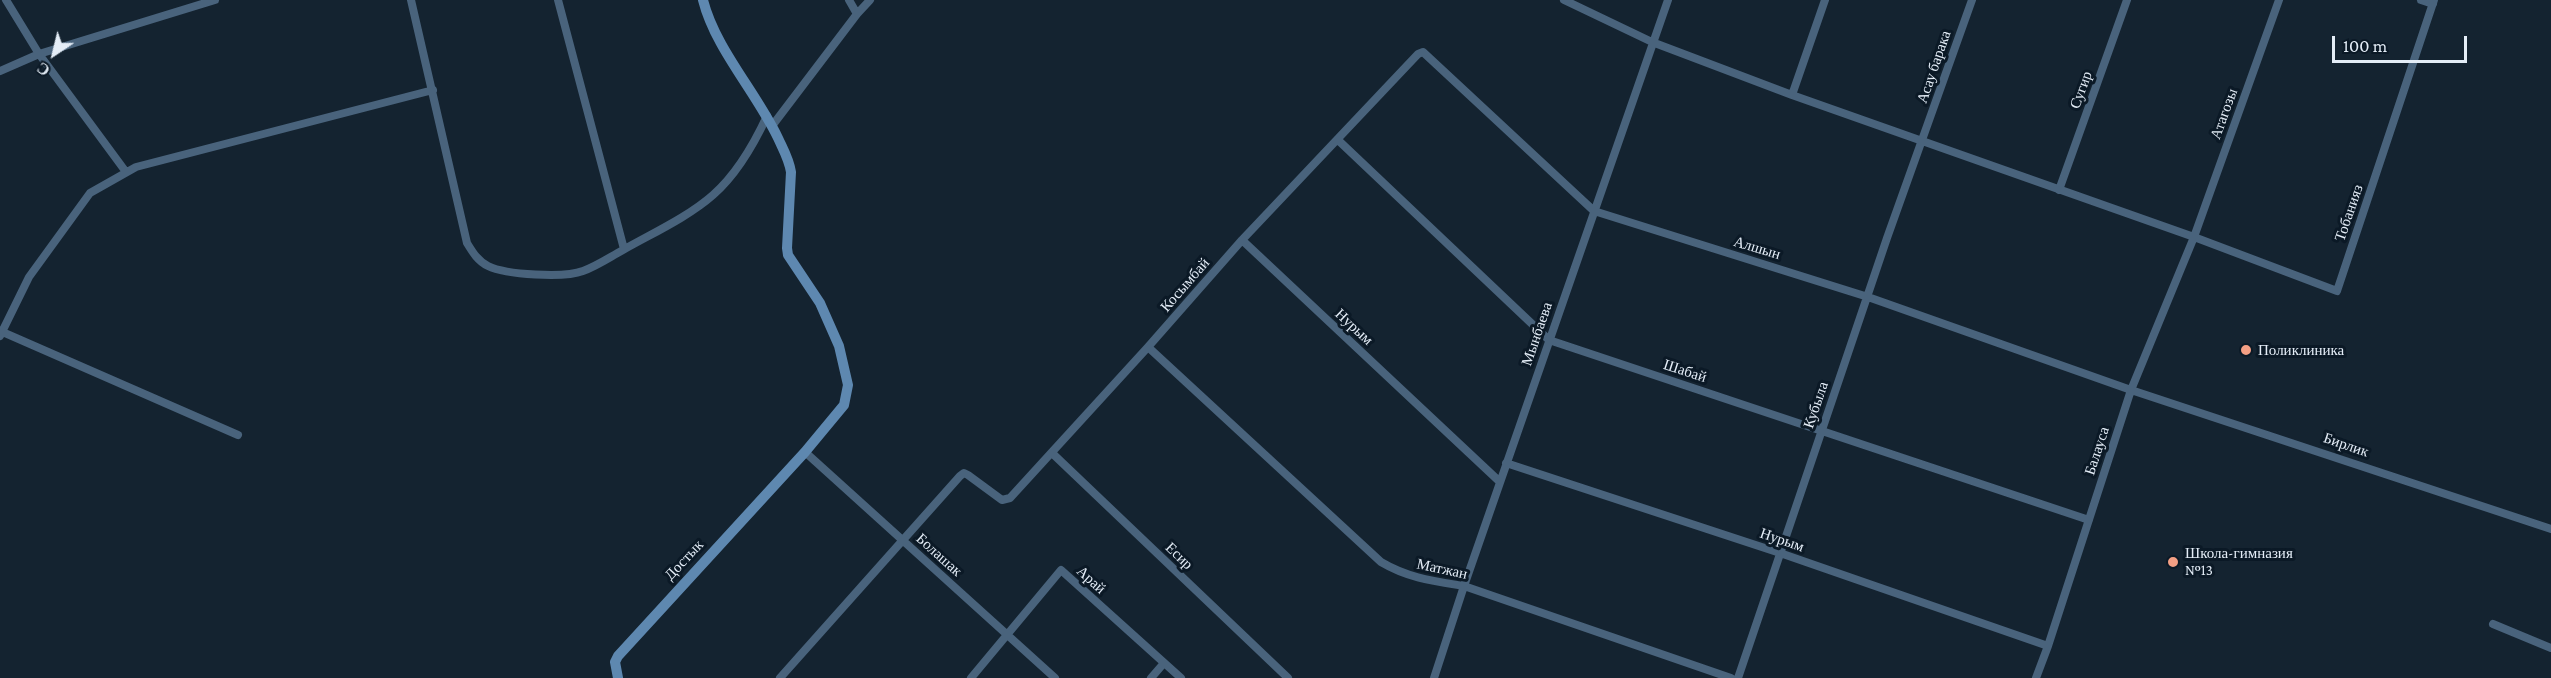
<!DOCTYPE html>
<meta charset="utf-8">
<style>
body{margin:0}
#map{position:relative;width:2551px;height:678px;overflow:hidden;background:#142330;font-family:"Crimson Pro",serif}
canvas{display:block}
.north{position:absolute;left:24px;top:24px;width:60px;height:60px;-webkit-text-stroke:4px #0b1926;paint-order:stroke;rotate:215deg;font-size:16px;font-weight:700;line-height:24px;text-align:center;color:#e4edf7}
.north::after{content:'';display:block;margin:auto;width:21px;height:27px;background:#e4edf7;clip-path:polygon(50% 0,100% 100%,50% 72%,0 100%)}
.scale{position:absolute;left:2332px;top:36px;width:135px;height:27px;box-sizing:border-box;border:3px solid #e4edf7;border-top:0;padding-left:8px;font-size:18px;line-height:21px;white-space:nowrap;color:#e4edf7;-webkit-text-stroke:4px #0b1926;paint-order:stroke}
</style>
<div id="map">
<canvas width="2551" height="678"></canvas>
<div class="north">С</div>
<div class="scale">100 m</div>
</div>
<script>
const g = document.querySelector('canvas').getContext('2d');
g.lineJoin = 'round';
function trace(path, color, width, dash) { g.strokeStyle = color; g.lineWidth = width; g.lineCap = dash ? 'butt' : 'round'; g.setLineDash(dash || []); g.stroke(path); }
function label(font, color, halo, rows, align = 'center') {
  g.font = font + ' "Crimson Pro",serif'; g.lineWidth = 6; g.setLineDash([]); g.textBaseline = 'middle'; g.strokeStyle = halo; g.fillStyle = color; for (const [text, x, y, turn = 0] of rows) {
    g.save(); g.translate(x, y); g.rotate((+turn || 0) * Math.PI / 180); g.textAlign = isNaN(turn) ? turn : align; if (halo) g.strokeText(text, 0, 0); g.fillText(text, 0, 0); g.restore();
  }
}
trace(new Path2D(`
 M6,0L39,54L215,0
 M411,0L467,243C473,253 478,261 488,266C506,275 565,278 583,271C597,266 610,257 623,250C653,233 688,217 713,195C737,174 754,144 767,116
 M558,0L624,249
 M1564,0L1652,42L1792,95L2194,237L2337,291L2434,0
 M2421,0L2433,4
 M857,14L870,0
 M0,71L39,54L126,172
 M1792,95L1825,0
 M772,126L857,14L849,0
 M1338,140L1549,340L2089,520
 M2059,190L2127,0
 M1242,240L1500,482
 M0,331L238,435
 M0,336L29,277L90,193L136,167L433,90
 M1148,347L1381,562C1408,578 1433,581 1464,586L1731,678
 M805,452L1055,678
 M1052,453L1288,678
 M1506,463L1780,553L2048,646
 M2493,624L2551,648
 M780,678L960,476L964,473L968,475L1002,500L1010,498L1148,347L1242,240L1418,54L1423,52L1594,211L1868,297L2131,390L2551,529
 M971,678L1061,570L1181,678
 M1151,678L1164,663
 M1434,678L1464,586L1668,0
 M1738,678L1887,238L1972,0
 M2036,678L2048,646L2131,390L2194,237L2279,0`), '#49637c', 8);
trace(new Path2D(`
 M618,678L615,662L618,656L805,452L844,405L848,385L839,346L820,303L788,255L787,248L791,172C789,159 783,149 778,138C756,92 715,48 703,0`), '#5e88b0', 10);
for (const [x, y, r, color] of [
 [2246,350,6,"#f39f84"],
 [2173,562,6,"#f39f84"]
]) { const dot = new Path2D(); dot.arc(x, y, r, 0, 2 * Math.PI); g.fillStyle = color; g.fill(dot); trace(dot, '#0b1926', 2); }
label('15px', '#e4edf7', '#0b1926', [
 ["Асау барака",1934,67,-71],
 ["Сугир",2081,90,-70],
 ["Атагозы",2224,114,-70],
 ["Тобанияз",2349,213,-71],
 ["Алшын",1757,248,17],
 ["Косымбай",1185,285,-49],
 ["Нурым",1354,327,43],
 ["Мынбаева",1537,334,-71],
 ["Шабай",1685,371,18],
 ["Кубыла",1816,405,-71],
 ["Бирлик",2346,445,19],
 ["Балауса",2097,451,-72],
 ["Нурым",1782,540,19],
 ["Болашак",939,555,42],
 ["Есир",1179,556,44],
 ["Достык",684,560,-47],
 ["Матжан",1442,569,12],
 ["Арай",1091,580,42]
]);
label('15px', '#e4edf7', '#0b1926', [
 ["Поликлиника",2258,350],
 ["Школа-гимназия",2185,553],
 ["№13",2185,570]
], 'left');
</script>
